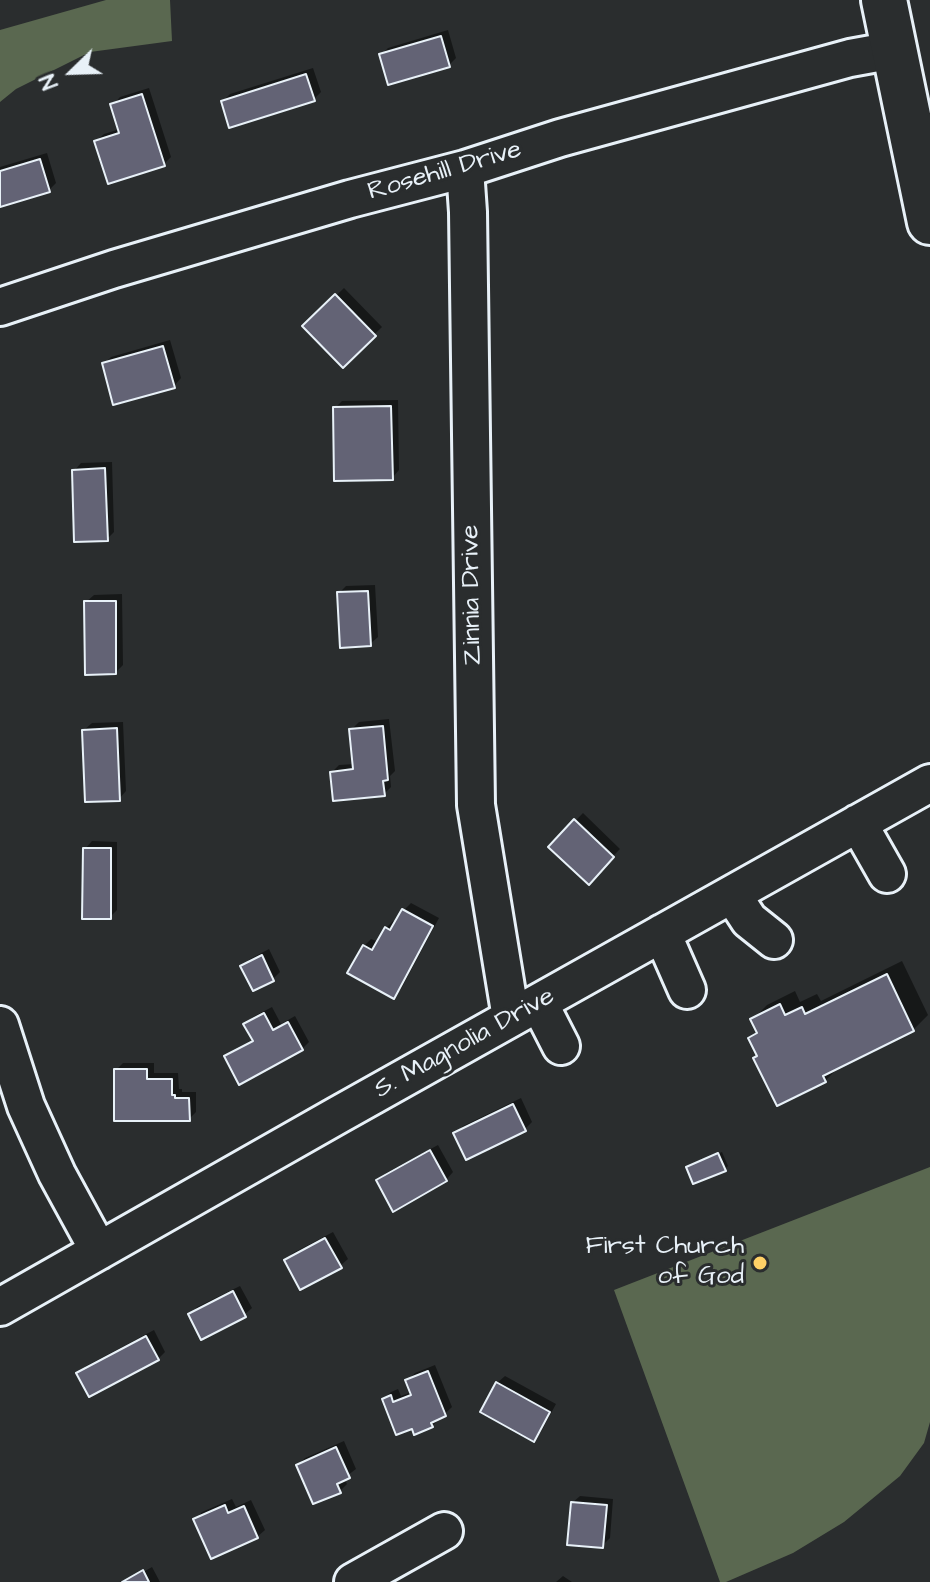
<!DOCTYPE html>
<style>
body{margin:0}
#map{position:relative;width:930px;height:1582px;overflow:hidden;background:#2a2d2e;font-family:"Architects Daughter",sans-serif}
canvas{display:block}
.north{position:absolute;left:32px;top:32px;width:80px;height:80px;-webkit-text-stroke:6px #2a2d2e;paint-order:stroke;rotate:247deg;font-size:22px;font-weight:700;line-height:32px;text-align:center;color:#e8f1f8}
.north::after{content:'';display:block;margin:auto;width:28px;height:36px;background:#e8f1f8;clip-path:polygon(50% 0,100% 100%,50% 72%,0 100%)}
</style>
<div id="map">
<canvas width="930" height="1582"></canvas>
<div class="north">N</div>
</div>
<script>
const g = document.querySelector('canvas').getContext('2d');
g.lineJoin = 'round';
function fill(path, color) { g.fillStyle = color; g.fill(path, 'evenodd'); }
function trace(path, color, width, dash) { g.strokeStyle = color; g.lineWidth = width; g.lineCap = dash ? 'butt' : 'round'; g.setLineDash(dash || []); g.stroke(path); }
function label(font, color, halo, rows, align = 'center') {
  g.font = font + ' "Architects Daughter",sans-serif'; g.lineWidth = 6; g.setLineDash([]); g.textBaseline = 'middle'; g.strokeStyle = halo; g.fillStyle = color; for (const [text, x, y, turn = 0] of rows) {
    g.save(); g.translate(x, y); g.rotate((+turn || 0) * Math.PI / 180); g.textAlign = isNaN(turn) ? turn : align; if (halo) g.strokeText(text, 0, 0); g.fillText(text, 0, 0); g.restore();
  }
}
fill(new Path2D(`
 M106,0H170L172,41L90,52L16,89L0,102V30Z
 M930,1167V1422L924,1443L900,1476L844,1522L793,1553L726,1582H720L614,1290Z`), '#5a6850');
fill(new Path2D(`
 M448,30L456,58L449,65L381,55L388,48Z
 M313,68L321,92L314,99L223,101L230,94Z
 M149,88L171,157L164,164L96,141L104,134L120,129L113,105L120,97Z
 M47,153L56,183L49,190L0,205V167Z
 M344,288L382,327L343,365L305,326Z
 M170,340L181,378L174,386L104,364L111,357Z
 M398,400L399,470L392,478L335,408L342,401Z
 M112,462L114,532L107,539L74,471L81,463Z
 M375,585L378,637L370,644L339,593L346,586Z
 M122,594L123,665L116,672L86,602L94,595Z
 M389,719L395,771L390,776L391,787L384,794L332,772L339,765L355,764L351,730L359,722Z
 M123,722L126,791L119,799L84,730L92,723Z
 M583,813L620,849L588,882L551,846Z
 M92,841L117,842V910L110,917L85,849Z
 M411,903L439,918L401,989L394,996L364,946L371,939L379,942L386,928L393,921L397,923L404,910Z
 M269,949L280,972L273,979L242,966L250,959Z
 M902,961L928,1015L913,1030L841,1065L825,1081L759,1055L750,1038L758,1031L752,1020L767,1005L795,991L800,1002L817,994L821,1001Z
 M272,1007L281,1024L295,1016L309,1042L302,1049L226,1057L233,1050L254,1039L246,1024L253,1017Z
 M123,1063H154V1073H178L179,1089H182V1092H196V1112L189,1119L116,1070Z
 M521,1098L532,1122L525,1129L456,1133L463,1126Z
 M438,1145L453,1172L446,1180H378L386,1173Z
 M722,1152L728,1166L725,1169L688,1168L691,1164Z
 M333,1232L348,1259L340,1266L286,1260L293,1253Z
 M240,1286L252,1308L244,1315L190,1314L197,1307Z
 M154,1330L165,1352L158,1359L79,1373L86,1366Z
 M435,1365L452,1407L432,1426L384,1399L391,1392L398,1389L401,1396L412,1392L407,1381L415,1373Z
 M505,1376L556,1404L541,1432L534,1439L497,1383Z
 M344,1441L356,1469L344,1478L347,1484L340,1491L298,1465L305,1458Z
 M580,1496L613,1499L610,1538L602,1546L572,1503Z
 M232,1499L236,1507L251,1500L265,1530L257,1537L195,1520L202,1512Z
 M152,1567L160,1582H126Z
 M563,1576L572,1582H556Z`), '#0007');
const building = new Path2D(`
 M441,36L450,67L388,85L379,54Z
 M306,74L315,101L229,128L221,101Z
 M142,94L165,166L108,184L94,141L119,133L110,104Z
 M40,159L50,192L0,207V171Z
 M335,294L376,336L343,368L302,326Z
 M163,346L175,388L113,405L102,363Z
 M391,406L393,480L334,481L333,407Z
 M105,468L108,541L74,542L72,470Z
 M368,591L371,646L340,648L337,592Z
 M84,601H116V674L85,675Z
 M383,726L388,780L383,781L385,796L333,801L330,772L353,769L349,729Z
 M117,728L120,801L85,802L82,730Z
 M574,819L614,857L589,885L548,847Z
 M83,848H111V919H82Z
 M402,909L433,926L394,999L347,973L363,945L372,950L385,927L390,930Z
 M262,955L274,981L253,991L240,966Z
 M887,974L914,1031L823,1076L826,1082L777,1106L753,1058L757,1056L748,1038L757,1033L750,1019L780,1004L785,1015L802,1007L805,1014Z
 M264,1013L273,1030L288,1022L303,1050L239,1085L224,1056L253,1041L243,1024Z
 M114,1069H147V1079H172V1095H175V1098H189L190,1121H114Z
 M513,1104L526,1131L466,1160L453,1133Z
 M430,1150L447,1181L393,1212L376,1180Z
 M718,1153L726,1171L693,1184L686,1167Z
 M325,1238L342,1268L300,1290L284,1260Z
 M233,1291L246,1317L201,1340L188,1314Z
 M146,1336L159,1360L89,1397L76,1373Z
 M428,1371L446,1416L431,1423L433,1427L414,1435L412,1429L396,1435L382,1399L391,1395L393,1402L411,1395L405,1380Z
 M496,1382L550,1412L534,1442L480,1412Z
 M336,1447L350,1478L337,1484L341,1493L313,1504L296,1465Z
 M571,1502L607,1505L603,1548L567,1545Z
 M225,1505L228,1513L244,1506L258,1538L211,1559L193,1519Z
 M143,1570L149,1582H122Z`);
fill(building, '#636375');
trace(building, '#e8f1f8', 2);
const minor = new Path2D(`
 M465,169L468,212L476,805L511,1018
 M0,307L114,269L350,199L465,169L560,138L850,58L894,50
 M858,823L887,874
 M732,894L749,920L774,940
 M662,933L687,990
 M539,1003L561,1046
 M0,1025L26,1106L57,1174L99,1251
 M0,1307L338,1115L930,783
 M353,1582L444,1531`);
const major = new Path2D(`
 M884,0L930,222`);
trace(minor, '#e8f1f8', 42);
trace(major, '#e8f1f8', 50);
trace(minor, '#2a2d2e', 36);
trace(major, '#2a2d2e', 44);
for (const [x, y, r, color] of [
 [760,1263,8,"#ffd166"]
]) { const dot = new Path2D(); dot.arc(x, y, r, 0, 2 * Math.PI); g.fillStyle = color; g.fill(dot); trace(dot, '#2a2d2e', 3); }
label('26px', '#e8f1f8', '#2a2d2e', [
 ["Rosehill Drive",445,172,-16],
 ["Zinnia Drive",473,595,-91],
 ["S. Magnolia Drive",465,1044,-29]
]);
label('26px', '#e8f1f8', '#2a2d2e', [
 ["First Church",744,1248],
 ["of God",744,1278]
], 'right');
</script>
